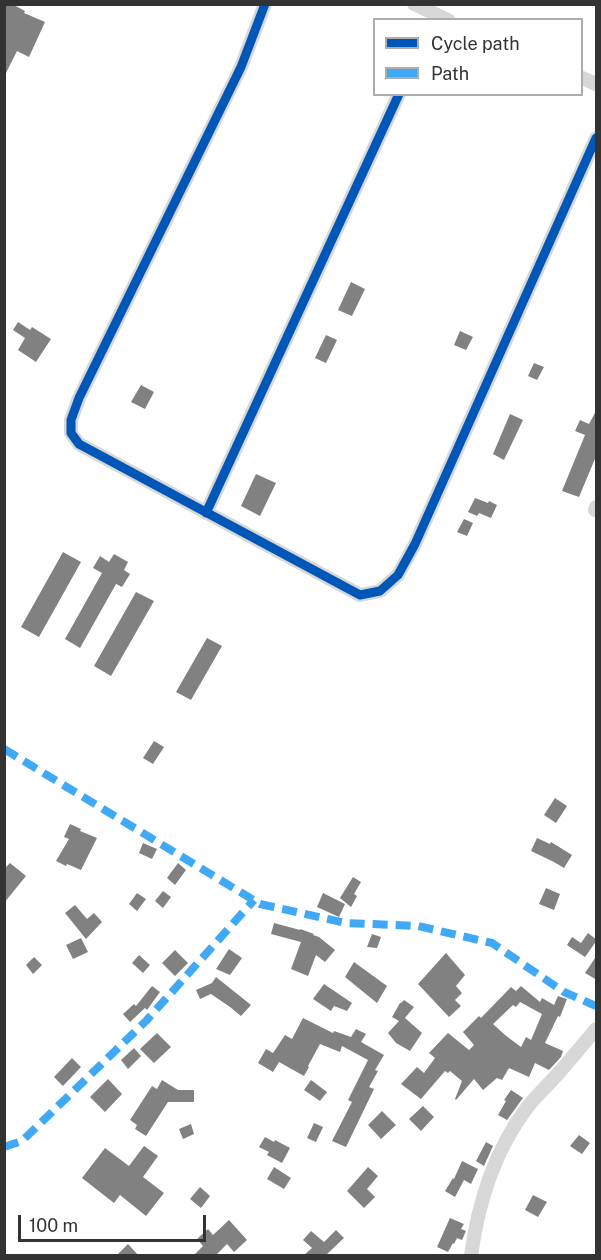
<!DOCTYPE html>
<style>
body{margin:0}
#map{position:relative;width:601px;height:1260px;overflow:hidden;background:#fff;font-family:"Public Sans",sans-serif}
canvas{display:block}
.frame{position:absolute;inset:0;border:6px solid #333;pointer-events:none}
.legend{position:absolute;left:373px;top:18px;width:210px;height:78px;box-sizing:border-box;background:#fff;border:2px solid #adadad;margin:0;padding:8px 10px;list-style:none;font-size:18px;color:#333}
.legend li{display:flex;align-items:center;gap:12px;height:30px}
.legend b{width:30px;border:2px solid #adadad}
.scale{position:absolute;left:18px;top:1215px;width:188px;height:27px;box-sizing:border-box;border:3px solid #333;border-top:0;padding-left:8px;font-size:18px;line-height:21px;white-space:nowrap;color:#333;-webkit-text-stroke:4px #fff;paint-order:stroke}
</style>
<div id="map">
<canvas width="601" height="1260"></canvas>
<div class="frame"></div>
<ul class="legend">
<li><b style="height:8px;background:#0057b8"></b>Cycle path</li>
<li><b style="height:8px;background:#3fa9f5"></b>Path</li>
</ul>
<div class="scale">100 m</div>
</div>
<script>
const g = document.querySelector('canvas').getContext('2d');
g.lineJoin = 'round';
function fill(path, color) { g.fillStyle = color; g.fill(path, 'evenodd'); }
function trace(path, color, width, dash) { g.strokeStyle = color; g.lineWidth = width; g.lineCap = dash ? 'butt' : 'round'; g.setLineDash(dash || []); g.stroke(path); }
fill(new Path2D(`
 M4,4H12L25,11L24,13L45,22L29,57L17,51L4,77Z
 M351,282L365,289L352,316L338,310Z
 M18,322L30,330L32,327L51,339L36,362L18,350L25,338L13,330Z
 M460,331L473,337L466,350L454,345Z
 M326,335L337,340L326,363L315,358Z
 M534,363L544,367L537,380L528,376Z
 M141,385L154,392L145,409L131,402Z
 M597,409V454L579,497L562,491L585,435L575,431L580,420L589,424Z
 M510,414L523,420L504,460L493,454Z
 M256,474L276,483L260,516L241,506Z
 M475,498L488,503L489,501L497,505L491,518L479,513L477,516L468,512Z
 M464,519L473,523L467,536L457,532Z
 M63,552L81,562L39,637L21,627Z
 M114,554L128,562L124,570L130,574L122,587L116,584L80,648L65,639L102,573L93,568L100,556L109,562Z
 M136,592L154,601L111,676L94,666Z
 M207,638L222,646L191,700L176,692Z
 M154,741L164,747L153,764L143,758Z
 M555,798L567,806L556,823L544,815Z
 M70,824L81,829L80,831L97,838L81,870L67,864L66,866L56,861L69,839L64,837Z
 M537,838L550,844L551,842L572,855L564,868L554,862L531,851Z
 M143,843L157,849L152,859L139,853Z
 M10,863L26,876L4,903V869Z
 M178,863L186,870L175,885L167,878Z
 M353,877L361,882L354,894L357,896L351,907L340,898Z
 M546,888L560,894L554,910L539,904Z
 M163,891L171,897L163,908L155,901Z
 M137,893L146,899L137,911L129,904Z
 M323,893L345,904L339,917L317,907Z
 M75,905L87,919L94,913L102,922L86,939L65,913Z
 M274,923L300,930V929L314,934L313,935L319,937L335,950L325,962L316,955L308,976L291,969L301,942L271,934Z
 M588,933L597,940L585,957L567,945L572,937L581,943Z
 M372,934L381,937L377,948L367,947Z
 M81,938L88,952L73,959L66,945Z
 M229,949L242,958L230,975L216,969Z
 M175,950L188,963L175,976L162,963Z
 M446,953L465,975L456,986L462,993L455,1000L461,1006L449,1017L418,984Z
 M139,955L150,965L143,973L132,963Z
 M597,955V980L585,973Z
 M34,957L42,965L33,974L26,965Z
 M354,962L387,986L377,1003L345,977Z
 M216,977L251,1005L241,1016L230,1007L211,994L200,999L196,990L212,983Z
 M324,984L352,1003L347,1011L334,1006L331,1011L313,999Z
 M152,986L160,992L147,1010L145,1008L130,1022L123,1014L134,1004L136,1006Z
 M521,986L540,1002L542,998L554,1005L558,996L567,999L560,1017L558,1016L545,1043L563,1051L561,1057L549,1070L535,1063L529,1077L509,1068L502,1080L497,1078L483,1090L474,1079L456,1100L455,1099L462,1081L450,1071L448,1073L445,1071L421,1099L401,1084L417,1067L424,1073L435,1058L429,1053L448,1033L469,1050L474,1045L463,1032L479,1016L481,1018L511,987L516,991ZM520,1002L542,1014L531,1040L526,1037L521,1047L505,1035L493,1024L513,1005L516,1007Z
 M404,1000L414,1007L405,1018L422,1033L410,1051L396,1043L388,1033L399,1021L392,1017L400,1003H401Z
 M303,1018L333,1033L334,1031L351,1037L356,1029L366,1034L361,1042L384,1055L375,1070L378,1071L369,1087L374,1089L346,1147L332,1141L352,1102L348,1100L368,1060L342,1046L340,1052L320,1044L308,1066L309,1067L304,1076L279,1062L273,1072L258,1063L266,1049L273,1053L285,1035L292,1039Z
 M157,1033L171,1047L154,1063L140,1049Z
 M134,1048L141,1056L128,1069L121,1060Z
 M72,1058L81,1067L63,1086L54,1077Z
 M108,1079L122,1094L105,1112L90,1097Z
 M162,1080L178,1090H194V1102H168L146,1136L135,1129L137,1125L130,1120L152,1086L157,1089Z
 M311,1080L327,1092L320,1101L304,1090Z
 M511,1090L523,1098L507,1120L498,1115L506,1101L504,1100Z
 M423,1106L434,1117L421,1131L409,1119Z
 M382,1111L396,1125L381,1139L368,1125Z
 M314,1123L323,1127L316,1142L307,1138Z
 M191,1124L194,1134L183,1139L179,1129Z
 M579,1135L590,1143L582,1154L570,1146Z
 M265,1137L274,1142L275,1140L290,1148L282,1163L267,1155L269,1152L259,1147Z
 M486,1142L493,1146L484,1166L476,1161Z
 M144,1146L158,1156L143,1177L164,1193L146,1216L120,1195L114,1203L82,1178L105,1148L129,1166Z
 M462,1161L478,1169L471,1184L464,1180L455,1197L445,1191L453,1178L454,1179Z
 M274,1167L291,1178L284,1189L267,1179Z
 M368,1167L378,1176L367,1189L375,1197L364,1208L347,1191Z
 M200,1187L210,1196L201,1208L190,1199Z
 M533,1195L547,1202L538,1217L525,1210Z
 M450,1218L464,1224L461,1229L466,1231L462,1240L457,1238L454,1244L453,1243L448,1252L437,1247Z
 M229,1220L247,1240L234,1252L227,1244L215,1256H193L203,1246L197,1239L208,1229L213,1235Z
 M336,1230L344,1238L325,1256H303L312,1248L303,1240L311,1231L324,1242Z
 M128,1244L139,1256H116Z`), '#818181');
trace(new Path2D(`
 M265,4L241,67L79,398L71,420V433L79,444L360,595L380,591L398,575L415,544L596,138
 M414,4L448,20
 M582,78L596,84
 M595,510L596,507
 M206,513L399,94
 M471,1256C478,1203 494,1152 526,1109C534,1098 545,1088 554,1078C569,1062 582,1045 596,1029`), '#d7d7d7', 14);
trace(new Path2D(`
 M4,749L260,904L346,923L418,926L492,943L564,992L596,1006
 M4,1147L22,1141L146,1021L254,900`), '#3fa9f5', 8, [15, 8]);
trace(new Path2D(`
 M265,4L241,67L79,398L71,420V433L79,444L360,595L380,591L398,575L415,544L596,138
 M206,513L399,94`), '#0057b8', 9);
</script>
